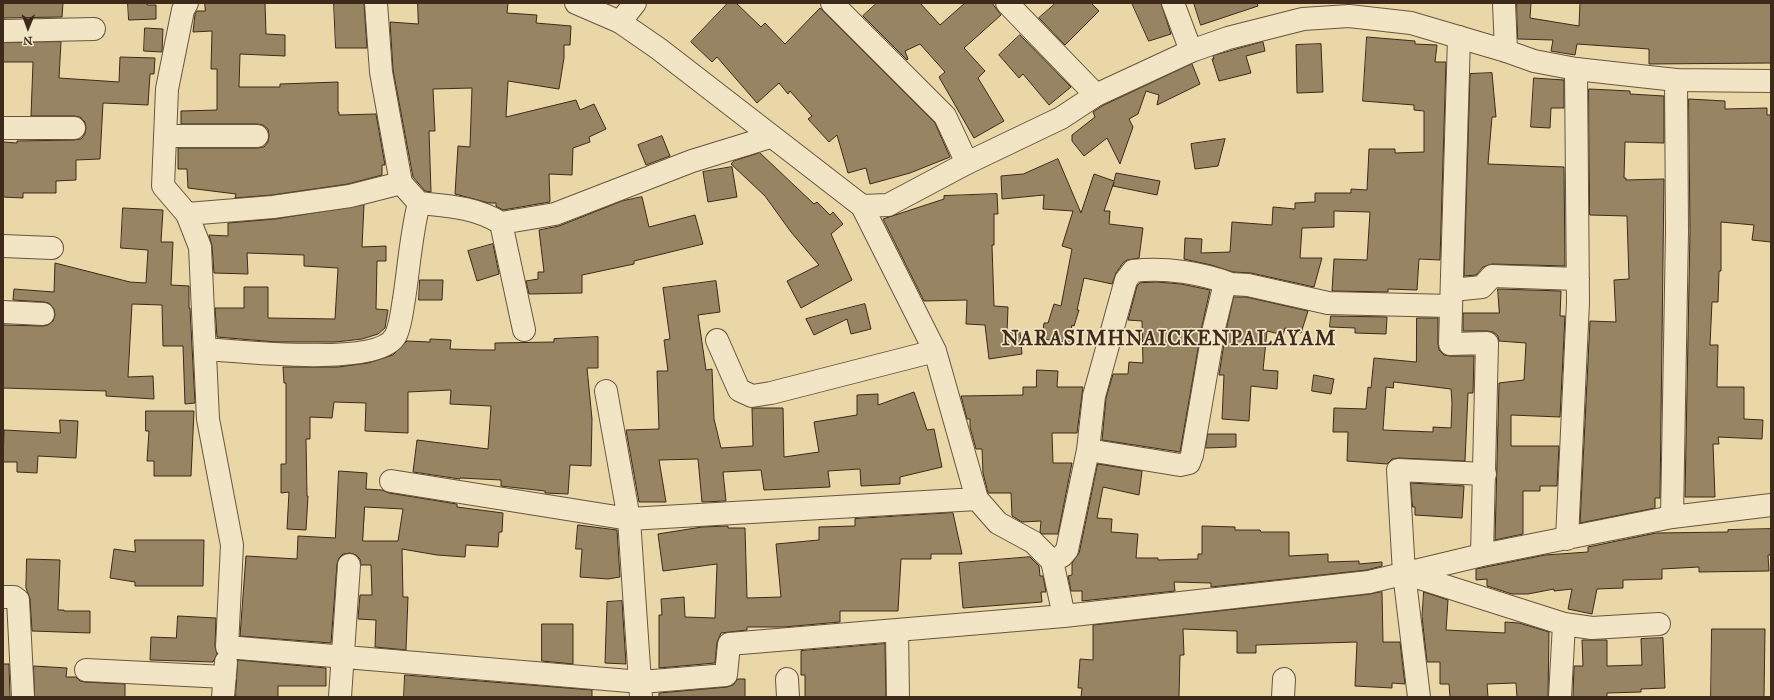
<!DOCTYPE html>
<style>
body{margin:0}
#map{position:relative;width:1774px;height:700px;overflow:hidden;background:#ead7a7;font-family:"IM FELL Great Primer",serif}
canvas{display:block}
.frame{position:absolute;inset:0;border:4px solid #3d2a1a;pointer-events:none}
.north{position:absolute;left:8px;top:8px;width:40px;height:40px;-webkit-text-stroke:3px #f1e5c6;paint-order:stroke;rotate:181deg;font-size:11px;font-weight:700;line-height:16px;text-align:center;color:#3d2a1a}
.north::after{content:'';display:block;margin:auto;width:14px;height:18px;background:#3d2a1a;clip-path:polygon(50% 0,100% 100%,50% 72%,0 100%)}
</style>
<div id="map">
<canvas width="1774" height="700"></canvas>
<div class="frame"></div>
<div class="north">N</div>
</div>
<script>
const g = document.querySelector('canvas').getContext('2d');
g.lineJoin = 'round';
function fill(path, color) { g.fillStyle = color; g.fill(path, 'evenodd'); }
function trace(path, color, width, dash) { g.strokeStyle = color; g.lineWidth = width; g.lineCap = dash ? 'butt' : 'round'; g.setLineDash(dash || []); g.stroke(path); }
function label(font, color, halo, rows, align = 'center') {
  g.font = font + ' "IM FELL Great Primer",serif'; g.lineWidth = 3.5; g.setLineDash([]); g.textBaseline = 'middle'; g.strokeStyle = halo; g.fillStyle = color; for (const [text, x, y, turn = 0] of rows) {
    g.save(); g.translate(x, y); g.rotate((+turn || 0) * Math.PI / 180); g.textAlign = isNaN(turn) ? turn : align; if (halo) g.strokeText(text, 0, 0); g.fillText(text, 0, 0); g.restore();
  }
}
const building = new Path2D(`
 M3,3H63L62,17L3,18Z
 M128,3H147V5H156V19L129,20Z
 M205,3H265L266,34L285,35V56L240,54L239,87H280V84L338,82V112H339V115L376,114L385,165H382V175L348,184L272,195L235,198L236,194L188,188L187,169H178V148H257L264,147L268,142L269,136L268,129L263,125L257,124H181V111L217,110V69H211L212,31L193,32L195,14L197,11H205Z
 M334,3H364L367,48H336Z
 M418,3H508L507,13L537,15L536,23L571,26L570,45H564V58L559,89L508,81L506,117L576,100L580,110L594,104L606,129L589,137L590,142L573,148L572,175L549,174L550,202L503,210L496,206V203H489L455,194L458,146L470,147L472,88L433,89L435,131H429L431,192L425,191L413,177L393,70L390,22L418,24Z
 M728,3H736L761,27L765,23L785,44L820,8L935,123L950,157L910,173L870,184L866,168L848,173L837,135L829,142L808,119L812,116L790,91L788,94L779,83L757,103L717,57L712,62L691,42Z
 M877,3H920L940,25L965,3H992L1001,15L964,48L985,71L978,78L1004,121L974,138L939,77L945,72L920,44L905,51L908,59L907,60L863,16Z
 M1056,3H1091L1099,11L1065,45L1039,18Z
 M1132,3H1161L1171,34L1149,41Z
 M1194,3H1257L1258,6L1201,25Z
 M1517,3H1531L1530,18L1579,26L1580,3H1771V63L1649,64V49L1577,44L1575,55L1551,51L1553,40L1518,39Z
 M145,28L163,29L162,52L144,51Z
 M1020,35L1071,87L1049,105L1023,74L1019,78L999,55Z
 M1367,37L1415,41V44L1437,45L1435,62H1446L1440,260L1419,259L1417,290L1388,289V292L1332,291L1334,259L1367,260L1370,212L1334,211V227L1302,228L1300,258H1322L1314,287L1251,273L1233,272L1211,265L1184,259L1185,238L1202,239L1201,253L1230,252L1232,222L1272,225L1273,207L1295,209V203L1315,202V193H1351V189L1367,190L1369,149H1395V153L1424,152V111L1414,110V105L1363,101Z
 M61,42L59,78L119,82L120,57L155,58L154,74H150L148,105L103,103L100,159L76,160V180L56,181V193H23V198L3,197V142L17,143V141L74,140L81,139L85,134L86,128L85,122L80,117L74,116H31L33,62H3V43Z
 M1263,42L1265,51L1246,56L1251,73L1219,81L1212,59H1214L1213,56Z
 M1321,44L1323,92L1297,93L1296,45Z
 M1192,64L1200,84L1157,105L1159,95L1146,91L1138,114L1129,119L1133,127L1120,164L1107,138L1084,156L1072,141V135L1095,117L1093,112L1102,106Z
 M1492,73L1496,117H1492L1488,164L1564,167L1565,266L1492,264L1483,267L1476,275L1464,276L1470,74Z
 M1534,78L1564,80V108H1551L1550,128L1531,127Z
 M1589,89L1630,91V94L1664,96V143L1625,142L1624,178H1626V180L1664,179L1660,498H1655V508L1580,523L1590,321L1616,322L1614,280L1629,279L1627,216L1590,215Z
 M1689,99L1725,101V109L1767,108V115H1771V242L1752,240L1754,225L1721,222V271H1719L1718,302H1712L1710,345H1718L1717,387H1744V419L1763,420L1762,439L1718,437L1719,444H1713L1715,497H1685L1690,231Z
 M662,136L670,156L646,165L638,145Z
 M1225,139L1218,166L1195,169L1191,144Z
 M760,153L814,204L817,202L830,215L833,212L843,224L831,234L852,280L801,308L787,281L819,265L791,232L765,196L731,164L734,161Z
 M1058,159L1081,213L1094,174L1114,181L1116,173L1160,181L1157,195L1113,186L1114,182L1104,211H1110L1109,224L1143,228L1139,258L1127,260L1123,263L1116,273L1112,284L1084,278L1077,310H1079L1074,326L1072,325L1069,342L1042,339L1044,323H1048L1054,304L1061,306L1072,249L1062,246L1073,211L1043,209L1044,195L1002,199L1001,176L1023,174Z
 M732,167L737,197L708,202L703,172Z
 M997,194L998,214H994V245H992L994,306L1008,307L1007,333L1020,332L1022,354L989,359L985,325L966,324L967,300L924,301L883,219L944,199V196Z
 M642,197L649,227L695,215L703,244L634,261V264L582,275V293L529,294L526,281L538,279V272H544L539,230L559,226L622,201Z
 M364,205L362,247L386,246V261H377L376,309L388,310L385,328L378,334L362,339L336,342H276L217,337L215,308H244V287H268V318L335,319L338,268L304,266V255L247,253L248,274L214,273L212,246L209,235L228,236V223L275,219Z
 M123,208L163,210L161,242H173L171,285L189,286V308H190L195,403L185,404L183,346H163L162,305L132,304L128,377L153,376L154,399L106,396V391L3,388V325L43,326L48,325L53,321L55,315L54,309L49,303L44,302L13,300L14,289L54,292L55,263L130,282L146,283L148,250L121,248Z
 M493,244L499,274L477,281L468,251Z
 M420,280H443L442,300H419Z
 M716,281L720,312L698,315L706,370L712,369L714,419L721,448L753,446L752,408H783L784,457L819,452L814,422L857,415V395L878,394V405L914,392L927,430L934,429L942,467L900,477V484L861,486L860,469L828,471L830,487L764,490L761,470L723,472L726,501L702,502L698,459L659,460L666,502H639L626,430L659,429L657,371H668L664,340L670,339L663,288Z
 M1157,282L1181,284L1210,290L1202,326L1180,452L1102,440L1106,398L1113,374H1128L1129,362L1143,363L1142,321L1128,320L1137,286L1140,283Z
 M1498,289L1561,291L1560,316H1565L1560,417L1511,415V446H1559L1557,486H1540V491H1523V534L1495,540L1499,383L1524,380L1526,343L1499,341L1498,336L1493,332L1487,331H1463V313H1499Z
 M1234,297H1246L1308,311L1301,333L1285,328L1283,335L1267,331L1263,370L1278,371L1277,389L1251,386L1249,421L1222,419L1224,375H1219L1226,331Z
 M865,304L871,329L851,334L847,319L814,335L806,319Z
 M1331,316L1387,317L1386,334L1355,333V328L1330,327Z
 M1417,318H1438V344L1439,350L1444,355L1450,356H1474L1473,393H1468L1465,461L1399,458L1392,459L1387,464L1347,461L1348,432H1333L1334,408L1366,409L1368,387L1371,388L1374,358L1416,362ZM1394,382L1451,389L1452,403L1451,428L1433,427V432L1383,430L1386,387L1393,388Z
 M598,337V368H587L592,419L591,466L570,465L568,494L545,493V491L501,486V480L460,478V479L413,472L417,440L488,449L491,406L450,404L451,390L408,392V433L365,431L366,403L334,402L332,418L310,417V439H306L307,496H308L306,530L287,529L289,492L281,493V464H286V383H284L283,367H338L368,363L393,355L407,341L430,342V339L451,340L450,349L482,350H495V343L554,342V339Z
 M1037,370L1058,371L1057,387H1083L1077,433H1052L1053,463H1072L1058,534H1042L1040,532L1041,521L1022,522L1012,516L1011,493H988L983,473L982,449H976L970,427V419H967L961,396L1023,395V387H1036Z
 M1314,375L1334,379L1331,394L1312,391Z
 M146,411H194L191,476H154V461H147L149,431H146Z
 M60,420L78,421L76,458L38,456L37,473L17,472V462H3L4,430L60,433Z
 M1208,434H1236V447L1206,448Z
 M1098,464L1142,471L1139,495L1103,487L1097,518L1112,519L1111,532L1138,534L1136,558H1158V560L1198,559V554H1202V526L1235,527V530H1260L1261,532H1289V556L1328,554V562L1359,561V564L1382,562V566L1367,570L1211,587V583L1174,582L1175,591L1082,601V591H1071L1068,576L1072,575V563L1079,553Z
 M339,471L367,473L366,489L382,490L389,493L457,504V507L503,513L502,532H499L498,547L466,545L465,557L437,555L402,549L403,597H408L406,650L375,647L376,620L358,619L360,595H372L371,565H361L360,559L356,555L350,553L343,554L339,558L337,564L331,643L240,636L246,556L297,559L298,536L335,538ZM365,507L403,509L398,541H363Z
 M1411,483L1464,486L1462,518L1415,515V507H1413Z
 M953,513L962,554H931V559H901L898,611H840V622L784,627H747V630L721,633L717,642L715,663L659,668V615H662L661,599L684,597L685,617L715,618L717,564L663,571L658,534L702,527L728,526V528H745L747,598L781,597L776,544L819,540V527L855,526V519Z
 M578,525L617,530L620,577L608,579L580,577L582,549H576Z
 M1771,529V555H1768L1769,571L1699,572V567L1662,569V579L1623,580V588L1597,589L1592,614L1568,609L1572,589L1554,591V589L1528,594H1512L1487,586V579L1476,580V569L1545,555L1588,552V547L1656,533L1728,532V530Z
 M135,540H204L203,586H135V582L110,578L114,549L135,552Z
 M1030,557L1039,566L1040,576H1043L1046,592H1041L1042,602L963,608L959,563Z
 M27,559L60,560L58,610H64V611H90V633L32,631L30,599L26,588Z
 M1382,592L1383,642H1400L1405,684L1392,683V688L1355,686L1357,642L1256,645V653H1237V631L1183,629L1184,655H1180L1179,697H1081L1082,688H1078L1080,659L1093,660V625L1370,594Z
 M1424,592L1448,600L1446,630L1505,633V622L1519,623L1549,632L1548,697H1517L1516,683L1487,684L1488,697H1450L1449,684H1440V662H1427L1422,617Z
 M622,601L626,664L605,663L607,602Z
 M178,616L216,618L215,646L217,654L213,662L150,660L151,637L176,638Z
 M542,624H573V664L542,661Z
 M1712,629H1765L1764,697H1711Z
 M1663,638L1665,688L1641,689V692L1607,693V697H1573L1574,666H1583L1582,640H1607V666L1642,665L1641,639Z
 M885,644L886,697H805V675H801V651Z
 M238,660L326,668V686H278V697H236Z
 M3,664H9L10,697H3Z
 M34,666L67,668L66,677H76L80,681L85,682L125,684V697H35Z
 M405,675L592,690V697H404Z
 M738,679H745V697H659V693L727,687L733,685Z`);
fill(building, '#978463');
trace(building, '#3d2a1a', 1);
const minor = new Path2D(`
 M187,3L183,10L167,89L163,186L187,214L200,247L208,419L232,545L227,647L641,682L726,675L729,644L897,630
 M376,3L381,72L401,183L419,203C449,206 475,207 501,223L555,214L692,161L770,137
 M832,3L945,116L967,163
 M1007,3L1096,95
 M1173,3L1191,51
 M1504,3L1506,51
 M620,22L635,3
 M3,31L94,29
 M1459,37L1450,344L1487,343L1482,555
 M3,128H74
 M165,136H257
 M862,206L935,351L977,499L998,523L1033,542L1052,561L1064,616L1369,582L1482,555L1672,517L1771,505
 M187,214L273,207L350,196L401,183
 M501,223L524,330
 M3,246L52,248
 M1452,290L1482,287L1492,276L1578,279
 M3,312L43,314
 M717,340L739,390L752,396L771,393L935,351
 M205,349C238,351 380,368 396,335C401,324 402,310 404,299C409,267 411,234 419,203
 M1088,450L1180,465L1189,463L1192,455L1214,328L1224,287L1231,284L1248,285L1328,303L1451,306
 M1485,474L1398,470L1404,573L1564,624L1592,628L1659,624
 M391,481L629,519L606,391
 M1672,517L1677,231L1676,80
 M1567,539L1578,302L1576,69
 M1052,561L1062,556L1067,550L1088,450L1094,396L1126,280L1133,271C1165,267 1202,273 1231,284
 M1404,573L1419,697
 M3,597H14L18,600L23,697
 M86,670L225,677
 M787,679L788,697
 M223,697L226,662
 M340,697L349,565
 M641,697L629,519L977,499
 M898,697L897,630L1064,616
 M1283,697L1284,679
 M1560,697L1564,624`);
const tertiary = new Path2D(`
 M576,3L620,22L659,49L862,206L888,205L967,163L1061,118L1096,95L1191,51L1228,38L1303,19L1349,16L1411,23L1506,51L1534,61L1576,69L1676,80L1771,81`);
trace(minor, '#68553d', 24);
trace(tertiary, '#68553d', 24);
trace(minor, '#f1e5c6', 22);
trace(tertiary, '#f1e5c6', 22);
g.letterSpacing = '1px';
label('bold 20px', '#3d2a1a', '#f1e5c6', [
 ["NARASIMHNAICKENPALAYAM",1169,340]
]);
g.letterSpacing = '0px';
</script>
